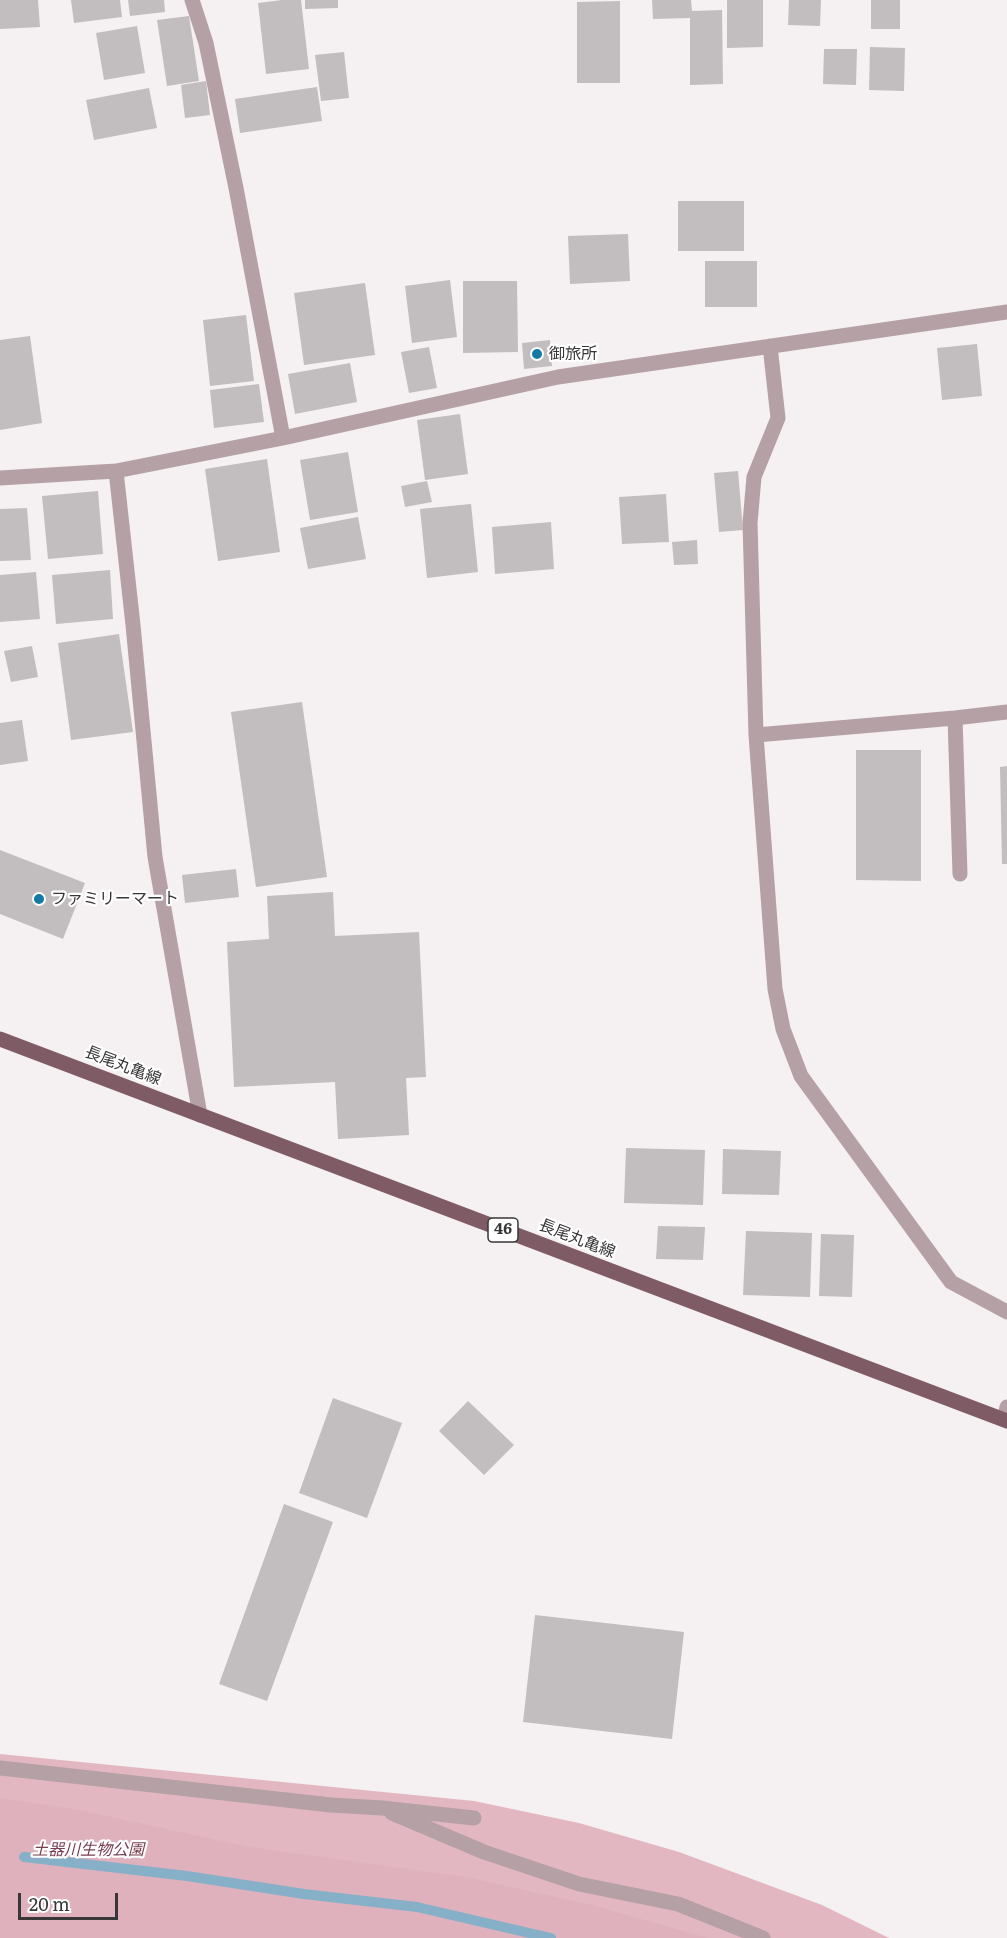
<!DOCTYPE html>
<meta charset="utf-8">
<style>
body{margin:0}
#map{position:relative;width:1007px;height:1938px;overflow:hidden;background:#f5f0f1;font-family:Literata,serif}
canvas{display:block}
.scale{position:absolute;left:18px;top:1893px;width:100px;height:27px;box-sizing:border-box;border:3px solid #383636;border-top:0;padding-left:8px;font-size:18px;line-height:21px;white-space:nowrap;color:#383636;-webkit-text-stroke:4px #fff;paint-order:stroke}
</style>
<div id="map">
<canvas width="1007" height="1938"></canvas>
<div class="scale">20 m</div>
</div>
<script>
const g = document.querySelector('canvas').getContext('2d');
g.lineJoin = 'round';
function fill(path, color) { g.fillStyle = color; g.fill(path, 'evenodd'); }
function trace(path, color, width, dash) { g.strokeStyle = color; g.lineWidth = width; g.lineCap = dash ? 'butt' : 'round'; g.setLineDash(dash || []); g.stroke(path); }
function label(font, color, halo, rows, align = 'center') {
  g.font = font + ' Literata,"Noto Sans JP",serif'; g.lineWidth = 4.5; g.setLineDash([]); g.textBaseline = 'middle'; g.strokeStyle = halo; g.fillStyle = color; for (const [text, x, y, turn = 0] of rows) {
    g.save(); g.translate(x, y); g.rotate((+turn || 0) * Math.PI / 180); g.textAlign = isNaN(turn) ? turn : align; if (halo) g.strokeText(text, 0, 0); g.fillText(text, 0, 0); g.restore();
  }
}
fill(new Path2D(`
 M0,1754L474,1801L579,1823L679,1852L822,1905L889,1938H0Z`), '#e2b7c2');
fill(new Path2D(`
 M0,1798L74,1809L250,1847L465,1877L592,1905L708,1938H0Z`), '#dfb1bd');
trace(new Path2D(`
 M24,1857L187,1876L304,1894L417,1907L551,1938`), '#86b0c7', 10);
fill(new Path2D(`
 M0,0H38L40,27L0,29Z
 M71,0H120L122,17L74,23Z
 M128,0H164L165,12L130,16Z
 M282,0H301L309,69L266,74L258,3Z
 M305,0H338V8L305,9Z
 M652,0H691L692,11L722,10L723,84L690,85V18L653,19Z
 M727,0H763V47L727,48Z
 M789,0H821L820,26L788,25Z
 M871,0H900V29H871Z
 M620,1V83H577V2Z
 M189,16L199,81L167,86L157,20Z
 M137,26L145,73L104,80L96,33Z
 M870,47L905,48L904,91L869,90Z
 M824,49H857L856,85L823,84Z
 M344,52L349,98L321,101L315,55Z
 M206,81L210,115L185,118L181,85Z
 M317,87L322,121L240,133L235,99Z
 M149,88L157,128L94,140L86,100Z
 M678,201H744V251H678Z
 M628,234L630,281L570,284L568,236Z
 M705,261H757V307H705Z
 M450,280L457,337L412,343L405,286Z
 M463,281H517L518,352L463,353Z
 M365,283L375,355L304,365L294,293Z
 M246,315L254,381L210,386L203,320Z
 M30,336L42,423L0,430V340Z
 M550,340L552,366L524,369L522,343Z
 M977,344L982,396L942,400L937,348Z
 M429,347L437,388L409,393L401,352Z
 M350,363L357,402L295,414L288,374Z
 M259,384L264,422L214,428L210,390Z
 M460,414L468,474L425,480L417,420Z
 M348,452L358,512L310,520L300,460Z
 M267,459L280,552L218,561L205,469Z
 M738,471L743,530L719,532L714,473Z
 M427,481L432,502L405,507L401,486Z
 M98,491L103,554L48,559L42,496Z
 M666,494L669,542L622,544L619,497Z
 M471,504L478,572L427,578L420,509Z
 M27,508L31,560L0,561V509Z
 M358,517L366,559L308,569L300,528Z
 M551,522L554,569L495,574L492,527Z
 M697,540L698,564L674,565L672,542Z
 M110,570L113,619L56,624L52,575Z
 M36,572L40,619L0,622V575Z
 M119,634L133,732L71,740L58,643Z
 M32,646L38,677L11,682L4,651Z
 M302,702L327,877L256,887L231,712Z
 M22,720L28,761L0,765V723Z
 M856,750H921V881L856,880Z
 M1007,766V864H1002L1000,767Z
 M0,850L85,883L63,939L0,914Z
 M236,869L239,897L185,903L182,875Z
 M333,892L335,936L419,932L426,1077L406,1078L409,1135L338,1139L335,1082L234,1087L227,942L269,939L267,896Z
 M626,1148L705,1150L703,1205L624,1203Z
 M723,1149L781,1151L779,1195L722,1194Z
 M658,1226L705,1227L703,1260L656,1259Z
 M746,1231L812,1233L810,1297L743,1295Z
 M821,1234L854,1235L852,1297L819,1296Z
 M333,1398L402,1423L367,1518L299,1493Z
 M468,1401L514,1445L484,1475L439,1431Z
 M284,1504L333,1522L267,1701L219,1684Z
 M535,1615L684,1632L672,1739L523,1722Z`), '#c2bdbe');
trace(new Path2D(`
 M192,0L206,43L236,188L283,438
 M770,346L778,418L754,477L750,523L756,735L775,989L783,1029L801,1076L951,1282L1007,1312
 M116,471L133,625L155,857L200,1115
 M0,478L116,471L283,438L558,377L1007,312
 M955,718L960,874
 M756,735L955,718L1007,712
 M1004,1419L1007,1407
 M0,1768L331,1805L382,1808L474,1818
 M392,1813L484,1852L579,1884L678,1904L763,1938`), '#b4a0a5', 15);
trace(new Path2D(`
 M0,1039L1007,1421`), '#7f5c65', 15);
for (const [x, y, r, color] of [
 [537,354,6,"#137aa5"],
 [39,899,6,"#137aa5"]
]) { const dot = new Path2D(); dot.arc(x, y, r, 0, 2 * Math.PI); g.fillStyle = color; g.fill(dot); trace(dot, '#fff', 2); }
for (const [x, y, w] of [
 [503,1230,30]
]) { const box = new Path2D(); box.roundRect(x - w / 2, y - 12, w, 24, 4.5); g.fillStyle = '#fff'; g.fill(box); trace(box, '#383636', 1.5); }
label('bold 15px', '#383636', null, [
 ["46",503,1230]
]);
label('16px', '#383636', '#fff', [
 ["御旅所",549,354],
 ["ファミリーマート",51,899]
], 'left');
label('16px', '#383636', '#fff', [
 ["長尾丸亀線",123,1066,21],
 ["長尾丸亀線",577,1239,21]
]);
label('italic 16px', '#793e50', '#fff', [
 ["土器川生物公園",88,1850]
]);
</script>
